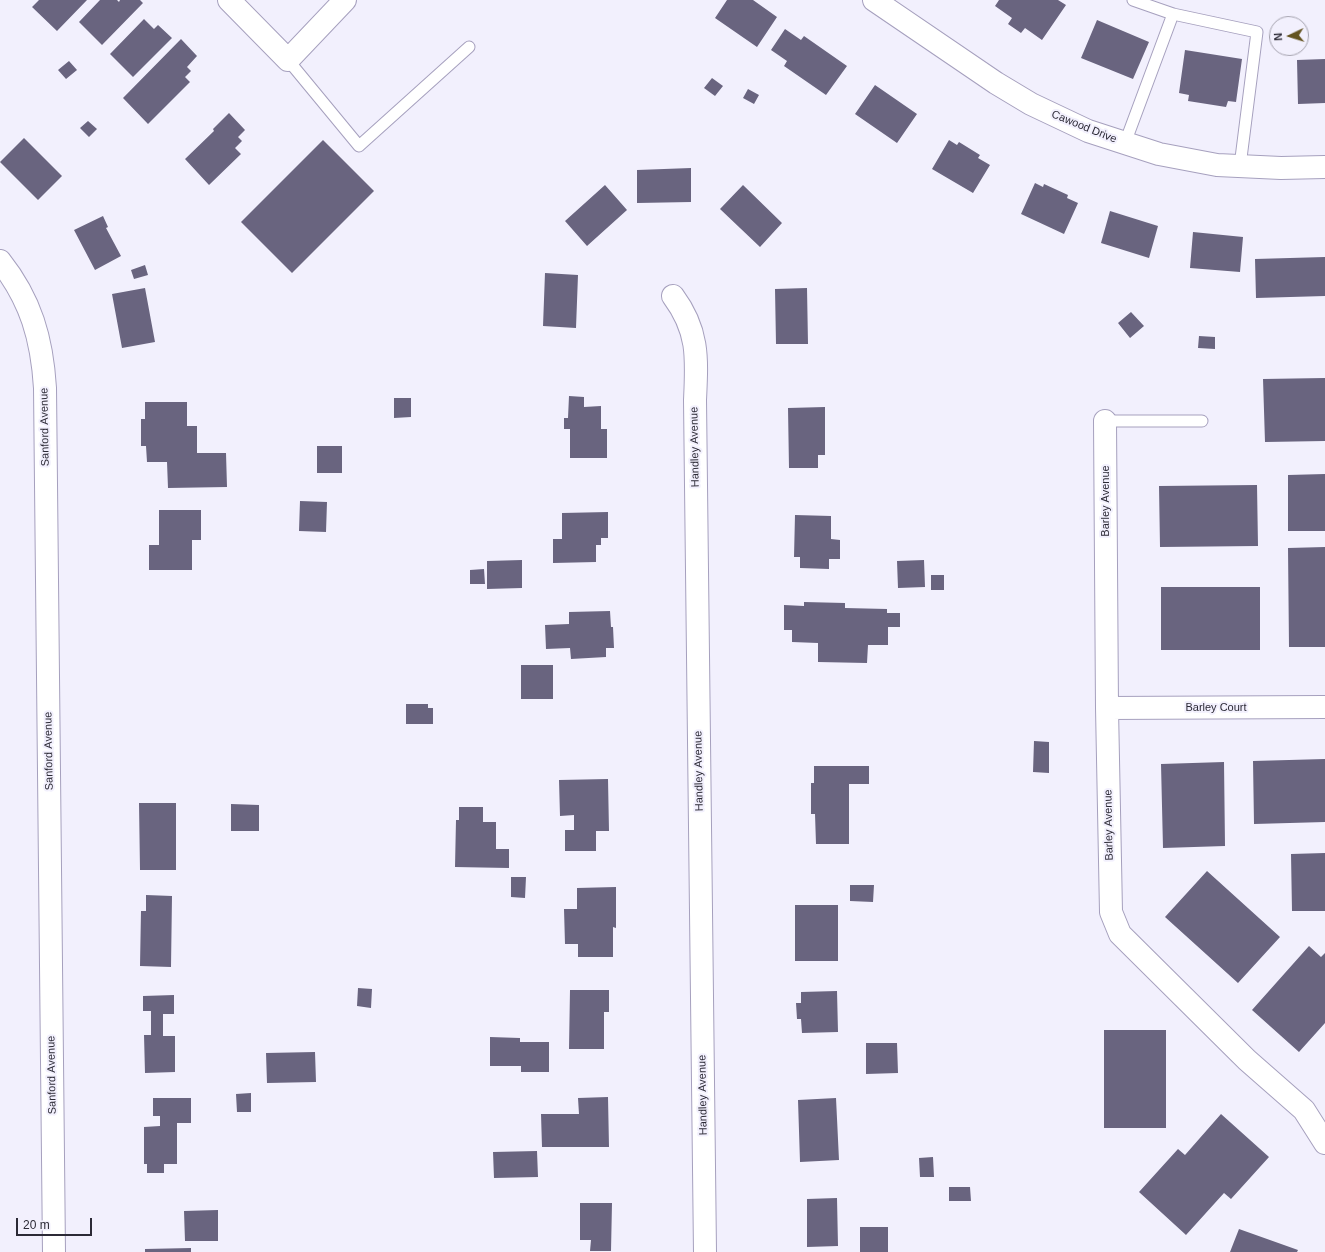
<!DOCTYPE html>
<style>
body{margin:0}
#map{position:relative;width:1325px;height:1252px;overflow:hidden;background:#f2f0fd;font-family:Helvetica,sans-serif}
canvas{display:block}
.north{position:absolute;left:1269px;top:16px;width:40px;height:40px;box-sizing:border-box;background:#f2f0fd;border:1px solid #a3a1ad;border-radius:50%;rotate:266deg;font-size:11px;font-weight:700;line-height:16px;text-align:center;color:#2c2a36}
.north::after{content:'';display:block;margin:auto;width:14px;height:18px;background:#645421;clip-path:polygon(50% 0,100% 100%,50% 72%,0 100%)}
.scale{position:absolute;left:16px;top:1218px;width:76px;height:18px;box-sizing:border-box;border:2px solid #2c2a36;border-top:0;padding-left:5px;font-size:12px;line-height:14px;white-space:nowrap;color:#2c2a36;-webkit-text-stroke:3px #f2f0fd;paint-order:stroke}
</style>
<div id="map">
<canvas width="1325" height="1252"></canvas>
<div class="north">N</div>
<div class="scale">20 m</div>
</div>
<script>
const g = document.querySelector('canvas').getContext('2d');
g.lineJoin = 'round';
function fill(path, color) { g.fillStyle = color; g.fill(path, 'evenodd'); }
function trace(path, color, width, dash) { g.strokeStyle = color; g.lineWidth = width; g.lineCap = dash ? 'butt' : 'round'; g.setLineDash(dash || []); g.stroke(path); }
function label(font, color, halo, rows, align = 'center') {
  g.font = font + ' Helvetica,sans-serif'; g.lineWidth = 4; g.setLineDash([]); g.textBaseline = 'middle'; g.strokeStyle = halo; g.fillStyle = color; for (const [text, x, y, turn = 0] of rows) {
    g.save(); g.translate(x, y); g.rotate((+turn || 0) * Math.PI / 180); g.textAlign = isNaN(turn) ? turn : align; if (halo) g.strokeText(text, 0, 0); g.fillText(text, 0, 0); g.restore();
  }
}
fill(new Path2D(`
 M39,0H87L57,31L32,7Z
 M100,0H117L119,2L120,0H140L143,3L102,45L79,22Z
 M727,0H753L777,17L757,47L715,18Z
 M999,0H1058L1066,5L1042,40L1025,28L1021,33L1008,24L1012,18L995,6Z
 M144,19L154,29L158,25L172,38L133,77L110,54Z
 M1097,20L1149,42L1133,79L1081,58Z
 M785,29L801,40L804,36L847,66L826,95L784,66L787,61L771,50Z
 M181,39L197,56L187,67L191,71L185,77L190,82L148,124L123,98Z
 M1185,50L1242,59L1236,102L1228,101L1226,107L1188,101L1189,95L1179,93Z
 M1325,59V103L1298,104L1297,60Z
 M69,61L77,70L66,79L58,70Z
 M712,78L723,86L715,96L704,88Z
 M875,85L917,114L897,143L855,114Z
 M748,89L759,95L754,104L743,98Z
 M229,113L245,130L238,137L242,141L235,148L241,154L209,185L185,159L214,131L213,129Z
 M88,121L97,129L89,137L80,128Z
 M24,138L62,176L38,200L0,162Z
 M323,140L374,191L292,273L241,222Z
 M949,140L957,145L959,142L980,155L978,158L990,165L973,193L932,169Z
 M691,168V202L637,203V170Z
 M1035,183L1043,187L1044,184L1068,195L1067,198L1078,203L1064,234L1021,214Z
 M605,185L627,210L587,246L565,221Z
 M743,185L782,223L760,247L720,209Z
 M1110,211L1158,226L1149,258L1101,243Z
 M103,216L108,227L106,228L121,256L95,270L74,230Z
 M1193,232L1243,237L1240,272L1190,268Z
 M1325,257V296L1256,298L1255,259Z
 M145,265L148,275L134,279L131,270Z
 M545,273L578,275L576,328L543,326Z
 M145,288L155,342L122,348L112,294Z
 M807,288L808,344H776L775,289Z
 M1131,312L1144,326L1130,338L1118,323Z
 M1199,336L1215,337V349L1198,348Z
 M1325,378V441L1265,442L1263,379Z
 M569,396L584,397V407L601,406V429H607V458H570V429H564V418H568Z
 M394,398H411V417L394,418Z
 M145,402H187V426H197V453H226L227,487L168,488L167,462H147L146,446H141V419H145Z
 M825,407V455H818V468H789L788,408Z
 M317,446H342V473H317Z
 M1325,474V531H1288V475Z
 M1257,485L1258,546L1160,547L1159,486Z
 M300,501L327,502L326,532L299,531Z
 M159,510H201V540H192V570H149V545H159Z
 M608,512V538H601V545H596V562L553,563V539H562V513Z
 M795,515L831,516V539L840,540V559H829V569L800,568V557H794Z
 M1325,547V647H1289L1288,548Z
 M522,560V588L487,589V561Z
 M924,560L925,587L898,588L897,561Z
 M484,569L485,584H470V570Z
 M931,575H944V590H931Z
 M1161,587H1260V650H1161Z
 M804,602L845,603V608L887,609V613H900V627H888V645H868L867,663L818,662V643L792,642V630H784V605L804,606Z
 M610,611L611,627H613L614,648H606V657L571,659L570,648L546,649L545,625L569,624V612Z
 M521,665H553V699H521Z
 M406,704H428V708H433V724H406Z
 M1034,741L1049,742V773L1033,772Z
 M1325,759V822L1254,824L1253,761Z
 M1224,762L1225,846L1163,848L1161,764Z
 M814,766H869V784H849V844H816L815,814H811V783H814Z
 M608,779L609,831H596V851H565V830H574V815L560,816L559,780Z
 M139,803H176V870H140Z
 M231,804L259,805V831H231Z
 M459,807H483V822H496V849H509V868L455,867L456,820H459Z
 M1325,853V911H1292L1291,854Z
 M1207,871L1280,937L1238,983L1165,917Z
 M511,877H526L525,898L511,897Z
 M850,885H874L873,902L850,901Z
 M616,887V928L613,927V957H578V944H565L564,909H577V888Z
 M146,895L172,896L171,967L140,966L141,911H146Z
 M795,905H838V961H795Z
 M1309,946L1321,957L1325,953V1023L1299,1052L1252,1010Z
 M358,988L372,989L371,1008L357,1006Z
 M570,990H609V1012H604V1049H569Z
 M837,991L838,1032L802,1033L801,1019H797L796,1003H801V992Z
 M174,995V1014H163V1036H175V1072L145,1073L144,1035H151V1011H143V996Z
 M1104,1030H1166V1128H1104Z
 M490,1037L520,1038V1042H549V1072H521V1066H490Z
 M866,1043H897L898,1073L866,1074Z
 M315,1052L316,1082L267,1083L266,1053Z
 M251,1093V1112H237L236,1094Z
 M608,1097L609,1147H542L541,1114H579L578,1098Z
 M153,1098H191V1123H177V1164H164V1173H147V1164H144V1127L160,1126V1116H153Z
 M836,1098L839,1160L800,1162L798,1100Z
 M1221,1114L1269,1157L1231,1199L1224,1193L1186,1235L1139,1192L1178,1149L1185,1155Z
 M537,1151L538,1177L494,1178L493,1152Z
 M933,1157L934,1177H920L919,1158Z
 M949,1187H970L971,1201H949Z
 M837,1198L838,1246L807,1247V1199Z
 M580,1203H612L611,1251H590L591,1240H580Z
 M218,1210V1241H185L184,1211Z
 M860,1227H888V1252H860Z
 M1239,1229L1298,1250L1297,1252H1230Z
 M191,1248V1252H145V1249Z`), '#69647f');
const lane = new Path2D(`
 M1133,0L1173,14
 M288,60L359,146L469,47
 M1125,143L1173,14L1257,32L1240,166
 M1105,421H1202`);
const street = new Path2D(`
 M229,0L288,60L345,0
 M874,0L996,83L1031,104L1088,131L1159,154L1217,165L1281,168L1325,167
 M0,261C31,300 42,339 45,388L54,1252
 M673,296C699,331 697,358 695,400L705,1252
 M1105,421L1107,708L1111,912L1120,934L1247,1060L1304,1110L1325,1143
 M1107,708L1325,707`);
trace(lane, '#a6a0be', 13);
trace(street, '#a6a0be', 24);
trace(lane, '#fff', 11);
trace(street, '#fff', 22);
label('11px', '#2c2a36', '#f2f0fd', [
 ["Cawood Drive",1084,127,22],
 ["Sanford Avenue",45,427,-91],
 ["Handley Avenue",695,447,-91],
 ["Barley Avenue",1106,501,-90],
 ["Barley Court",1216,708],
 ["Sanford Avenue",49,751,-91],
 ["Handley Avenue",699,771,-91],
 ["Barley Avenue",1109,825,-91],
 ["Sanford Avenue",52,1075,-91],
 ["Handley Avenue",703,1095,-91]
]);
</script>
